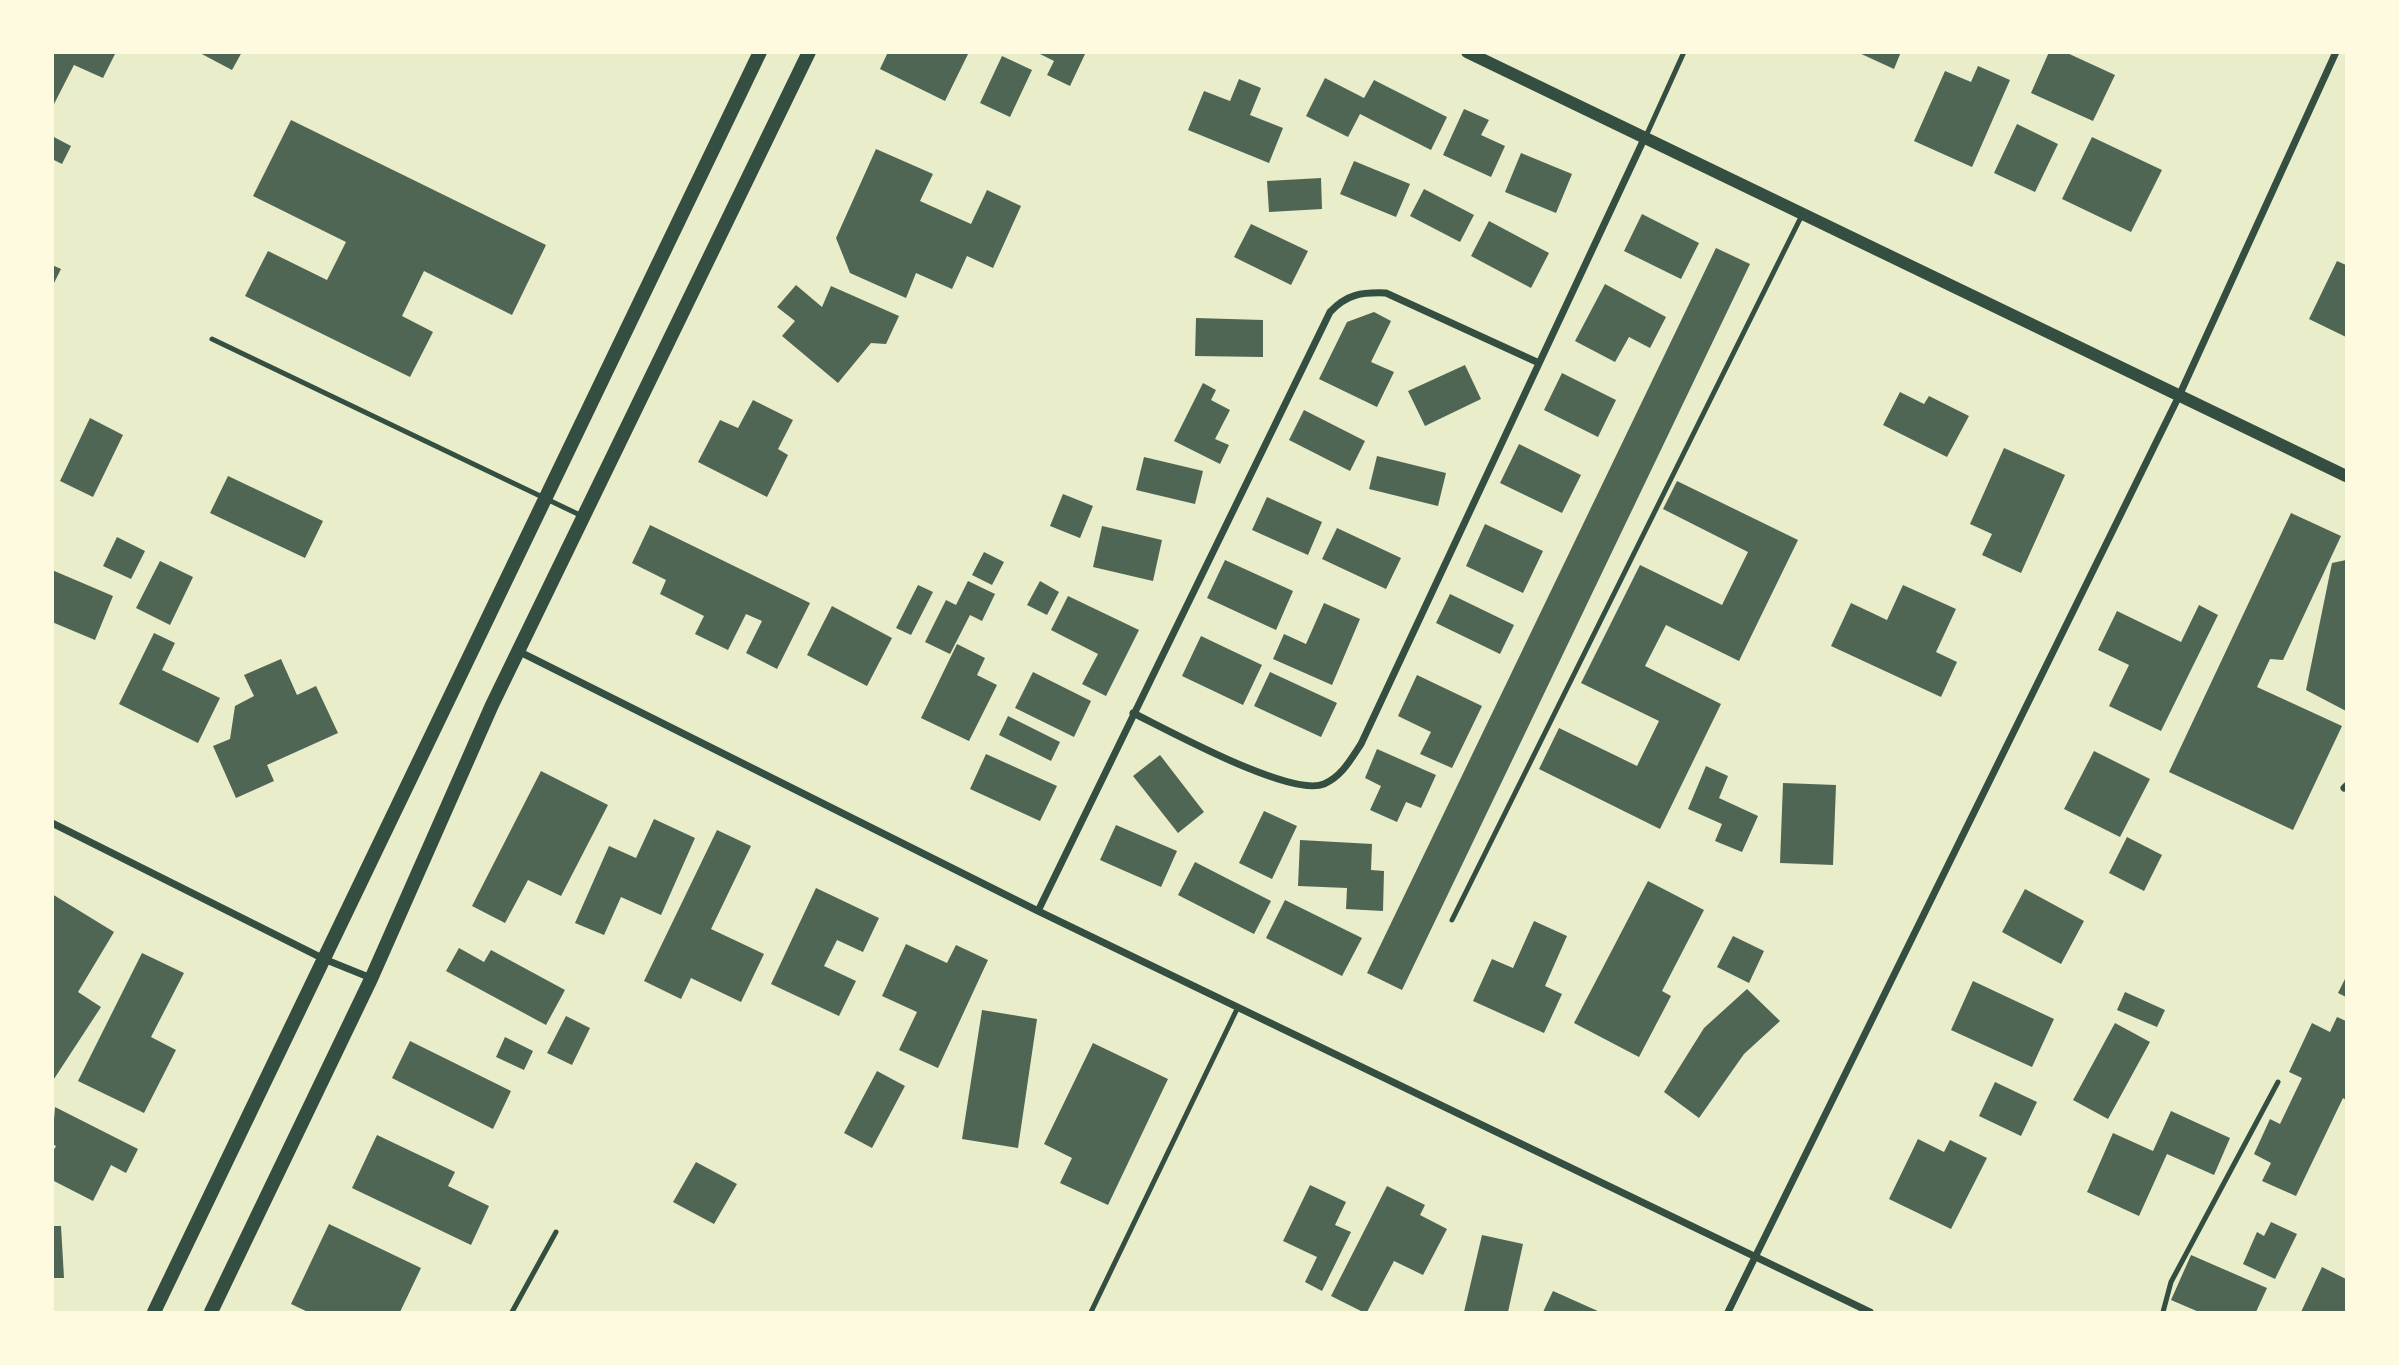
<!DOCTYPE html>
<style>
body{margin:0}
#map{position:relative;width:2399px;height:1365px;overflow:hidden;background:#e9edc9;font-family:Jost,sans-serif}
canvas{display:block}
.frame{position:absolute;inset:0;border:54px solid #fefae0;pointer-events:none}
</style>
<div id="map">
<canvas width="2399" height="1365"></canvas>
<div class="frame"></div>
</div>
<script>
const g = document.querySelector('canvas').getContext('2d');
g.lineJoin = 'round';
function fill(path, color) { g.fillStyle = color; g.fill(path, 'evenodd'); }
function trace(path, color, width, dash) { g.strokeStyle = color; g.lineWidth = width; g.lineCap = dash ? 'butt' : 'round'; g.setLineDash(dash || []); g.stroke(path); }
fill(new Path2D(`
 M52,52H111L115,54L103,78L74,65L52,108Z
 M198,52H242L232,70Z
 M888,52H969L945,101L880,69Z
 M1036,52H1086L1070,86L1047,75L1054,61Z
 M1857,52H1901L1894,69Z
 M2049,52H2065L2115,75L2093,121L2031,93Z
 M1002,56L1032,70L1010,117L980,103Z
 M1978,66L2010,80L1972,167L1914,141L1945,71L1971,82Z
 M1325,78L1364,98L1374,80L1447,117L1431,150L1360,114L1348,137L1306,116Z
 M1239,79L1261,88L1250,115L1283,128L1269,163L1188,130L1204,91L1230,101Z
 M1464,109L1489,120L1481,135L1505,146L1491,177L1443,155Z
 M291,120L546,245L512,315L424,271L402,316L433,332L410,377L245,296L268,251L327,280L346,242L253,196Z
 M2017,124L2058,144L2035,192L1994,173Z
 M52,136L71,146L62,164L52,159Z
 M2092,137L2162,170L2131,232L2062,199Z
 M876,149L933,174L920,201L971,224L987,190L1021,206L993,268L967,256L952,289L916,273L906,298L850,273L836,238Z
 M1521,153L1572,174L1556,213L1505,192Z
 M1354,161L1410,184L1396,217L1340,194Z
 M1321,178L1322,209L1269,212L1267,181Z
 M1424,189L1474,215L1460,242L1410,216Z
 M1642,214L1699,243L1681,279L1624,251Z
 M1489,221L1549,253L1531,288L1471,256Z
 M1251,224L1308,251L1291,285L1234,257Z
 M1716,248L1750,264L1402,990L1367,973Z
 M2337,261L2346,265V337L2309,319Z
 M52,265L61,269L52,287Z
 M1605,284L1666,317L1650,348L1629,337L1615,362L1575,341Z
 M796,285L822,307L831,286L899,316L886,344L871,343L838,383L782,336L795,321L777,307Z
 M1374,312L1391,321L1371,362L1394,372L1377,407L1319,379L1347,322Z
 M1196,318L1263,320V357L1195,356Z
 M1465,365L1481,399L1425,426L1408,391Z
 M1562,373L1616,400L1598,437L1544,410Z
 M1203,383L1216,390L1211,400L1230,410L1215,439L1229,445L1220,464L1174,441Z
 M1900,392L1924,404L1929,396L1969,416L1947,457L1883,425Z
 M753,400L793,420L778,449L788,455L767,497L698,462L720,420L738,428Z
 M1304,410L1365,441L1350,471L1289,440Z
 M90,418L123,435L93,497L60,481Z
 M1519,444L1581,475L1562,513L1500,483Z
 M2004,448L2065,475L2021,573L1982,555L1992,534L1970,524Z
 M1377,456L1446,473L1438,506L1369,489Z
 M1144,457L1203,471L1195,504L1136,490Z
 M228,476L323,521L305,558L210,513Z
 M1677,481L1798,540L1739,661L1666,625L1645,666L1721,704L1660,829L1539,769L1559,728L1637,766L1659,721L1581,683L1640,565L1722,605L1748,552L1663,509Z
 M1063,494L1093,506L1080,538L1050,526Z
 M1267,497L1322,522L1308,555L1252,530Z
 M2291,513L2341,536L2283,660L2270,659L2257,687L2342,726L2293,830L2169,772Z
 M1485,524L1543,551L1523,593L1466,566Z
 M650,525L810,603L777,669L746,653L762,621L746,614L728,650L695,634L704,616L660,594L666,580L632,563Z
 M1102,526L1162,540L1153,581L1093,567Z
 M1337,528L1401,558L1386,589L1322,559Z
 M117,537L145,551L131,579L103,566Z
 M984,552L1004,562L992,585L972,575Z
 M1225,560L1293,591L1276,630L1207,598Z
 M2346,560V711L2306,690L2332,563Z
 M160,561L193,577L170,625L136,608Z
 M52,570L113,596L95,640L52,622Z
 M968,581L995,594L982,621L970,615L950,654L925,642L946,600L956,605Z
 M1040,581L1059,592L1047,615L1027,605Z
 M918,585L933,592L911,635L896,628Z
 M1903,585L1956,609L1936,652L1957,662L1941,697L1831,646L1851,603L1887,620Z
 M1450,594L1514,625L1500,654L1436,623Z
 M1068,596L1139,630L1106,696L1082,684L1098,654L1051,630Z
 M1324,603L1360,619L1332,685L1273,659L1284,634L1306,644Z
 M2199,605L2218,615L2161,731L2109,706L2129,665L2098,650L2117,611L2181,642Z
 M832,606L892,638L867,686L807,655Z
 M154,633L175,643L162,670L220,698L198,743L119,704Z
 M1201,636L1262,665L1243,705L1182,676Z
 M957,644L985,658L977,675L997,685L969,741L921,718Z
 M281,659L297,695L316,686L338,733L267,765L274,781L236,798L213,746L230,739L235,706L254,696L244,675Z
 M1033,672L1091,701L1074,737L1015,708Z
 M1270,672L1337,703L1321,737L1254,706Z
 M1417,675L1482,706L1452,768L1420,754L1431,732L1398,716Z
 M1008,716L1060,742L1051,761L999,735Z
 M1377,749L1436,775L1421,808L1406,802L1397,822L1370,810L1381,786L1365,778Z
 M2094,751L2150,779L2120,837L2064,809Z
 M986,754L1057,786L1040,821L970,789Z
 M1160,755L1204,812L1178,833L1133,776Z
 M1706,766L1728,776L1719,798L1758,816L1742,852L1715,841L1722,824L1688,809Z
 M541,771L608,805L561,896L528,880L505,923L472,906Z
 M1783,783L1836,785L1833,865L1780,863Z
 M1264,811L1297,826L1272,879L1239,863Z
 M654,819L695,838L661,915L621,897L604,935L575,923L609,846L636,858Z
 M1116,825L1177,851L1161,887L1100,860Z
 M717,830L751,846L711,929L764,954L741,1002L691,978L681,999L644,981Z
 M2127,837L2162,855L2144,891L2109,873Z
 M1300,840L1372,844L1371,870L1384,871L1383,911L1346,909L1347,888L1298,886Z
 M1195,862L1271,901L1254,934L1178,895Z
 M1648,881L1704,910L1662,991L1671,996L1639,1057L1574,1023Z
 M816,888L879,918L863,952L837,940L824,966L856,981L839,1016L771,984Z
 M2025,889L2084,921L2061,964L2002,932Z
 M52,894L114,932L78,992L101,1007L52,1082Z
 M1285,900L1362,938L1342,976L1266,938Z
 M1534,921L1567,936L1545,986L1562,994L1544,1033L1473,1001L1492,959L1513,968Z
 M1733,936L1764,951L1749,983L1717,967Z
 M906,944L947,963L956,945L988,960L938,1068L899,1050L917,1012L882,996Z
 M459,948L484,962L491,950L565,990L546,1025L446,971Z
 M142,953L184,973L151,1037L176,1050L144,1113L78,1081Z
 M2346,977V997L2338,993Z
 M1973,981L2054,1019L2032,1067L1951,1030Z
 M1747,989L1780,1021L1744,1054L1699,1118L1664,1092L1704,1028Z
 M2125,992L2165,1010L2157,1027L2117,1010Z
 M982,1010L1037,1019L1018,1148L962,1139Z
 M566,1016L590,1028L572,1065L547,1053Z
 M2337,1017L2346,1021V1100L2343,1098L2296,1196L2262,1181L2271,1163L2254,1154L2270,1119L2280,1124L2302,1078L2289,1072L2312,1023L2330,1032Z
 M2115,1023L2150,1042L2108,1119L2073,1100Z
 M505,1037L533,1051L524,1070L496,1057Z
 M410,1041L511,1091L493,1129L392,1078Z
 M1093,1043L1168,1079L1108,1205L1060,1183L1072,1158L1044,1144Z
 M877,1071L905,1086L872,1148L844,1133Z
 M1995,1082L2037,1102L2021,1136L1979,1116Z
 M55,1107L138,1149L126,1173L111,1165L93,1201L52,1180V1153L56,1146L52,1144Z
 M2171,1111L2230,1138L2214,1175L2167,1154L2139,1216L2087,1192L2113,1133L2153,1151Z
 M377,1135L455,1172L448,1186L489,1206L471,1245L352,1188Z
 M1918,1139L1944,1152L1950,1140L1987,1158L1951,1229L1889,1199Z
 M696,1162L737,1184L714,1224L673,1202Z
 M1310,1185L1346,1202L1335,1225L1351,1232L1322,1291L1305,1282L1317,1257L1283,1241Z
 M1387,1186L1425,1205L1420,1215L1447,1229L1423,1275L1394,1261L1367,1312H1363L1331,1296Z
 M2271,1222L2297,1234L2275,1279L2243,1264L2257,1232L2264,1236Z
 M329,1224L421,1268L400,1312H308L291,1304Z
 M52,1226H61L64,1278H52Z
 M1482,1235L1523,1244L1508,1312H1464Z
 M2191,1255L2267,1288L2256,1312H2199L2171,1300Z
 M2322,1267L2346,1279V1312H2301Z
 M1553,1291L1600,1312H1543Z`), '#4f6655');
trace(new Path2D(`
 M1646,136L1684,52
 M212,339L582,516
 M1452,920L1802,215
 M512,1312L556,1232
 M1091,1312L1238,1007
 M2163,1312L2171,1282L2278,1082`), '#344e41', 5);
trace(new Path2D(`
 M520,652L1038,911L1870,1312
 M1133,713C1168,730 1291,798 1324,784C1342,776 1351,759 1361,744L1644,139
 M2344,788L2346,786
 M52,823L324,959L371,978
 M1038,911L1330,312C1347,294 1362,292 1386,293L1539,363
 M1728,1312L2179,396L2336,52`), '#344e41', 7);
trace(new Path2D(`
 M1467,52L2346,476`), '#344e41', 12);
trace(new Path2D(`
 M154,1312L760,52
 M211,1312L371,979L492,705L809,52`), '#344e41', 14);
</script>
